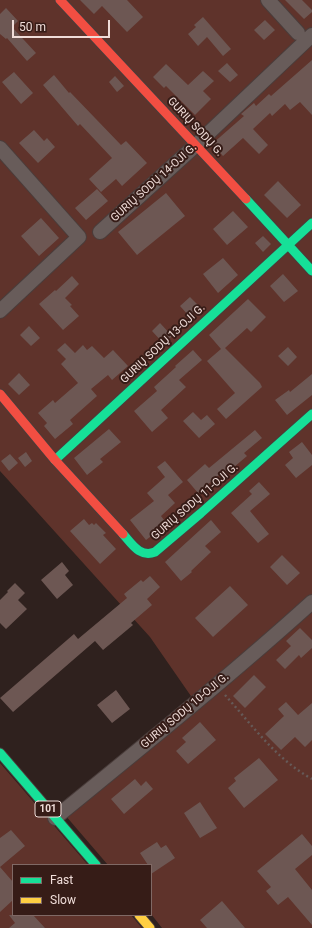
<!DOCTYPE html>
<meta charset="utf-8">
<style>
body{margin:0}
#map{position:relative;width:312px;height:928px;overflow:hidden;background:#2f211e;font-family:Roboto,sans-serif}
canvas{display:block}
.legend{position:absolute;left:12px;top:864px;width:140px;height:52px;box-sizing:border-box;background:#361c17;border:1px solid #806965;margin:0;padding:5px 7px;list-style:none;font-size:12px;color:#f0ddd9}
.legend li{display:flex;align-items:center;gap:8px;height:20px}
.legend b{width:20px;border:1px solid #806965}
.scale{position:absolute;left:12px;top:20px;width:98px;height:18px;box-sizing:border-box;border:2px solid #f0ddd9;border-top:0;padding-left:5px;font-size:12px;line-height:14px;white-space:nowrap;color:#f0ddd9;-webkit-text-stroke:3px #361c17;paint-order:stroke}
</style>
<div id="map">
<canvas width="312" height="928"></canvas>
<ul class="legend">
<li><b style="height:5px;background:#16e098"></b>Fast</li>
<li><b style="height:5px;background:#ffcf43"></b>Slow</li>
</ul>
<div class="scale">50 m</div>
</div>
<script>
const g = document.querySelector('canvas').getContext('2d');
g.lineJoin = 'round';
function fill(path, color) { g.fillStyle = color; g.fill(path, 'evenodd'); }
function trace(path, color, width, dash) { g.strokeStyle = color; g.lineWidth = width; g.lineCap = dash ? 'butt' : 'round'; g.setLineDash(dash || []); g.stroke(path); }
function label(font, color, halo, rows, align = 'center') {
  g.font = font + ' Roboto,sans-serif'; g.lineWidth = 4; g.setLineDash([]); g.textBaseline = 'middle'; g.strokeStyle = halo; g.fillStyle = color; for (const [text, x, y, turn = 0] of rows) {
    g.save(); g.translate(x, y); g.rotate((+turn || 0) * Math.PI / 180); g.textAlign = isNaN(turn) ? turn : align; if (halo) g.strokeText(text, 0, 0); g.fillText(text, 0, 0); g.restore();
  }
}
fill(new Path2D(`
 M0,0H312V928H162L151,914V865H108L59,808L193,699L150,637L0,471Z
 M0,763L88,865H13V915H131L142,928H0Z`), '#5f332b');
fill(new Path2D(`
 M80,0H127L143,17L127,32L102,6L94,14Z
 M285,0H302L312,10V12L304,19Z
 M6,8L18,21L12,27L36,53L27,61L7,38L6,39L0,34V14Z
 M203,17L231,49L223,56L207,37L198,46L188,34L196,27L194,25Z
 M265,20L275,30L264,40L254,30Z
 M312,60V115L300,102L290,110L285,104L272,116L270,113L253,129L268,145L259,154L243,138L223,156L212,144L244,116L241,114L254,103L256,106L269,94L271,96Z
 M227,63L238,75L230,82L218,71Z
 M166,64L188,85L203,71L214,81L203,91L211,99L195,115L166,86L164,88L153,77Z
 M14,72L33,93L21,104L2,82Z
 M54,75L69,93L70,92L121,145L126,141L147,163L122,186L116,179L101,192L89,179L112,158L80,124L78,126L43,85Z
 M115,76L124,86L117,92L109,82Z
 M34,130L44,141L47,138L55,147L38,163L19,143Z
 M278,181L301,205L287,218L264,195Z
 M97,189L108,201L86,220L75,208Z
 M166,193L185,216L137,255L118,232Z
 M233,211L248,227L227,245L213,229Z
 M41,218L59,238L39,256L21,236Z
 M263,236L271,244L263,252L255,243Z
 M223,258L238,275L218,293L203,274Z
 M283,274L298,291L284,302L270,286Z
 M72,276L79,284L65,298L72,305L70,306L79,316L63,330L39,304L55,290L56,291Z
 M190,297L200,307L189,316L180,306Z
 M248,299L266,317L251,332L247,328L225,348L260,383L262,387L226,419L217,409L235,393L207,361L221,349L209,335Z
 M160,323L172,336L164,344L152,331Z
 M29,326L40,338L31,346L20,335Z
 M65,343L75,353L83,345L87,350L92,346L104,358L113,350L128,366L112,380L108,375L91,389L97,396L70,420L73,424L55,439L44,426L47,423L38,413L53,400L55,403L78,383L61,364L66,359L57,350Z
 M288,347L297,357L288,366L278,356Z
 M193,350L202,360L179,380L186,387L161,410L168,418L152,432L134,411L157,391L154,387L176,367L175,366Z
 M19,373L30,385L19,395L8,384Z
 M312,374V395L287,415L275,400L289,390L290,392Z
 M193,412L201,420L207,415L215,424L199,438L183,421Z
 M109,429L121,442L100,459L103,462L87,475L74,458Z
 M255,430L262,438L244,453L247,456L227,473L225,470L198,493L187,480L205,464L209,468Z
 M302,442L312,455V465L296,478L285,465L293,458L289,452Z
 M26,452L32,461L25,467L18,458Z
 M10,454L18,463L9,471L1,461Z
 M165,461L183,482L168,495L175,503L161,516L167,524L146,540L130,520L154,501L147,493L165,477L157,467Z
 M259,482L270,494L250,511L269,534L258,543L231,513L252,494L249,491Z
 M84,519L89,525L92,523L94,525L96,523L106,533L103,535L116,549L100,564L70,531Z
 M211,520L221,532L205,546L211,552L191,571L192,572L181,581L165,562Z
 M282,555L300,573L287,585L270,567Z
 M62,562L69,571L65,575L73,585L57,599L41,580Z
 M150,576L160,587L147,599L152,605L131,623L133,625L103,650L95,641L13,712L0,698L74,634L78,639L127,598L124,594L141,580L143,582Z
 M15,583L25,593L18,600L27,609L6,629L0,623V600L8,592L7,591Z
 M230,586L248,605L213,637L195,618Z
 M300,628L312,640V648L301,658L299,655L285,669L276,660L291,646L286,641Z
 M254,675L266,687L245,708L233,696Z
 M116,690L130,709L112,723L97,705Z
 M286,702L298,715L312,703V740L305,747L295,737L281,750L265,734L284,716L278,709Z
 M200,722L216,740L188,764L176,751L186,742L182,738Z
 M259,758L278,780L244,808L228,788L236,781L234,778Z
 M135,779L141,786L146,781L153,789L124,814L111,799Z
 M200,802L217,828L200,838L184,813Z
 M11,830L25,846L0,867V838Z
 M302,834L312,846V855L295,869L312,890V925L288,897L278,905L266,891L271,887L257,871Z
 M157,842L161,848L166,845L175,858L151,874V865H148L140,853Z
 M0,867L13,882V900L0,912Z
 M222,901L245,928H207L200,920Z
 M9,915H33L45,928H9L15,923Z`), '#6d5753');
const street = new Path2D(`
 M268,0L298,33
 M0,148L79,237L0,311
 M100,232L196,145L312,35
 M55,818C142,747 229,677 312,602`);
const fast = new Path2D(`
 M246,199L312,271
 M55,460L312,223
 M123,534C132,544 140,558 155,552L201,513L312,414
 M0,753L96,865`);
const slow = new Path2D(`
 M139,915L150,928`);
const jam = new Path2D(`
 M60,0L246,199
 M0,394L55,460L123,534`);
trace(street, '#4a3d3b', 16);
trace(fast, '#4a3d3b', 11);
trace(slow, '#4a3d3b', 11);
trace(jam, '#4a3d3b', 11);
trace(new Path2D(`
 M225,695C252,725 276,759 312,779`), '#665a58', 2.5, [2, 3]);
trace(street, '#685c5a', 14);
trace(fast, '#16e098', 9);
trace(slow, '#ffcf43', 9);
trace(jam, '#f24e42', 9);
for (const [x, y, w] of [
 [48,809,26]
]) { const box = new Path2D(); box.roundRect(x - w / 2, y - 8, w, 16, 3); g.fillStyle = '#361c17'; g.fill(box); trace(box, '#f0ddd9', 1); }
label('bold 10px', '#f0ddd9', null, [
 ["101",48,809]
]);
label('11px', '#f0ddd9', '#361c17', [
 ["GURIŲ SODŲ G.",195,127,47],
 ["GURIŲ SODŲ 14-OJI G.",154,183,-42],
 ["GURIŲ SODŲ 13-OJI G.",163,344,-43],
 ["GURIŲ SODŲ 11-OJI G.",195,502,-41],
 ["GURIŲ SODŲ 10-OJI G.",185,711,-40]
]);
</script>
